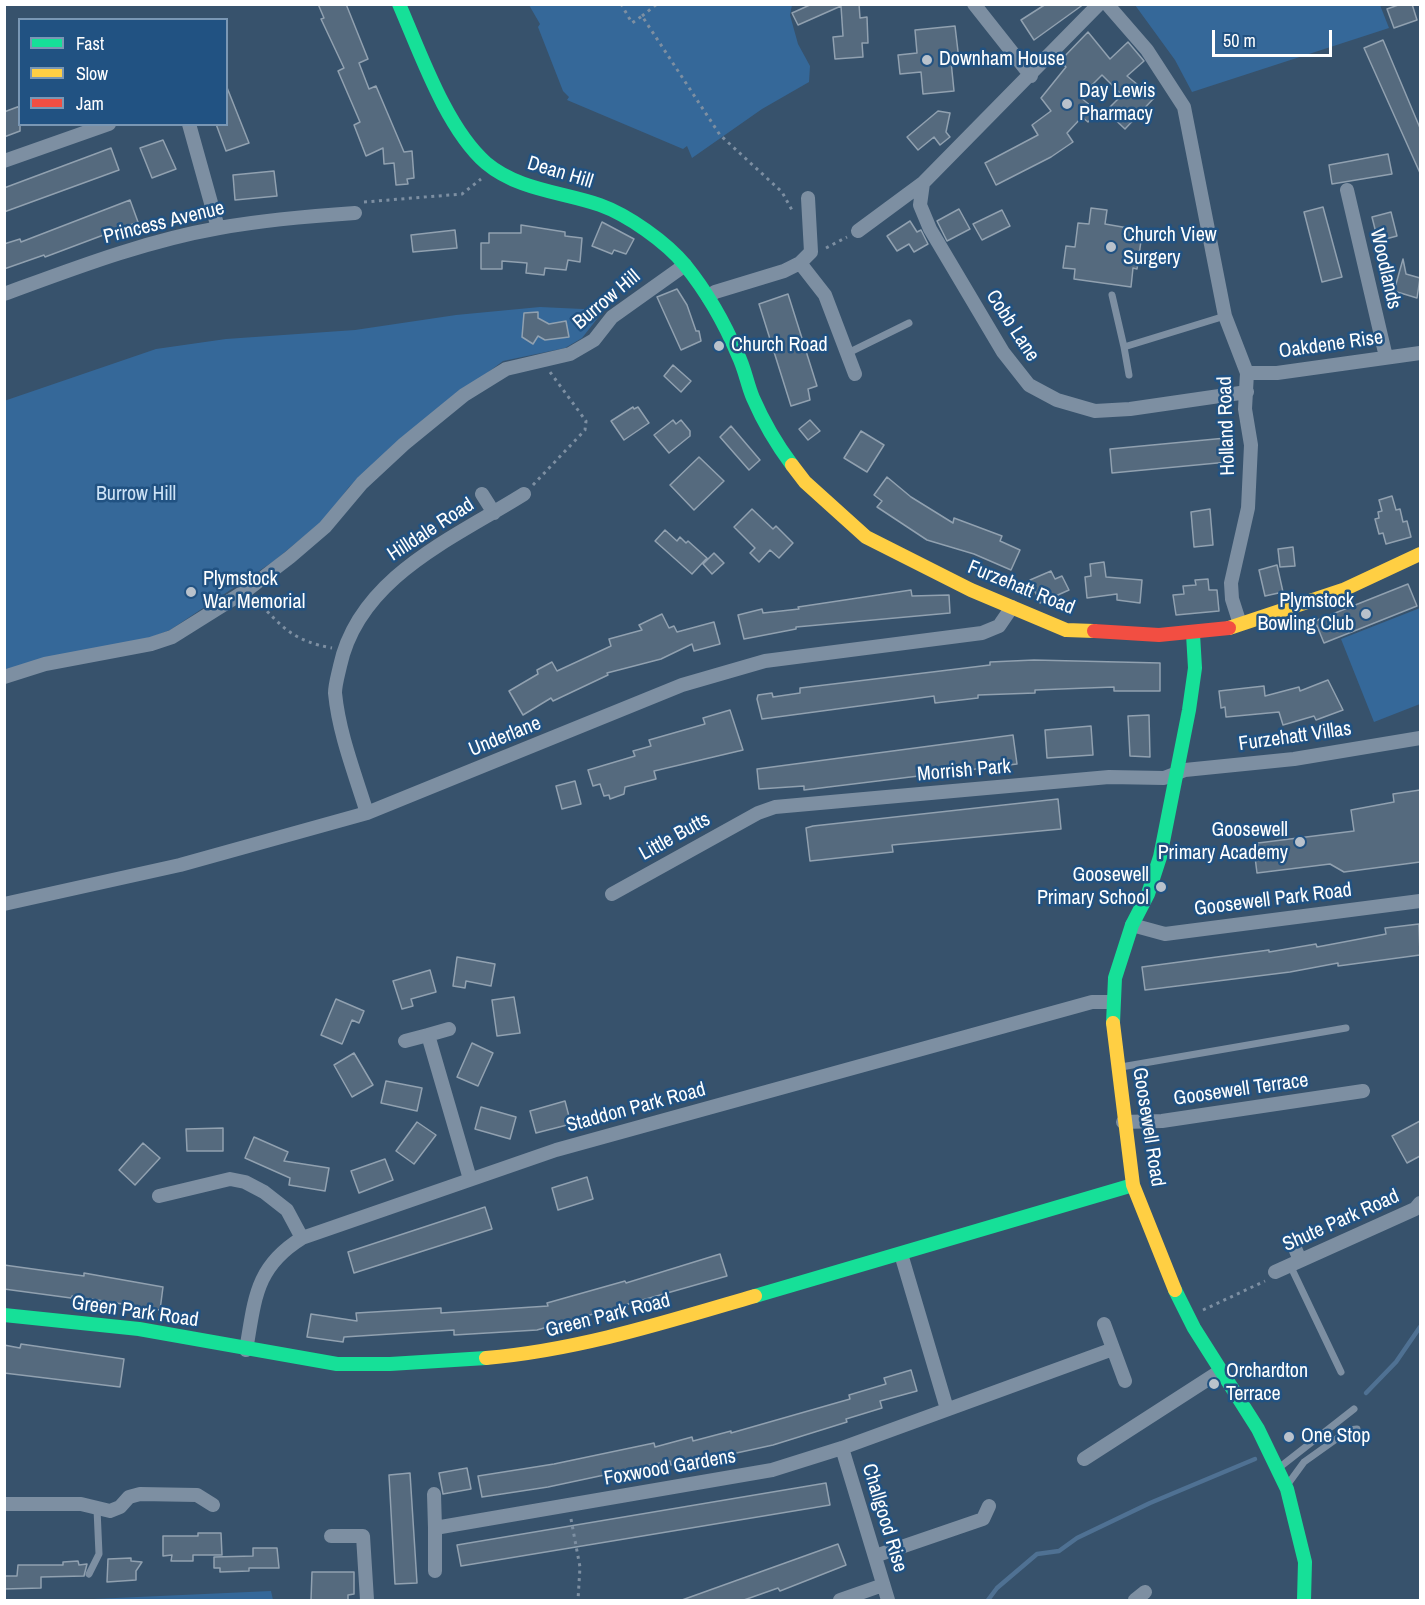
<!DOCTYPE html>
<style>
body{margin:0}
#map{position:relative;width:1425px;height:1605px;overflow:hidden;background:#37526c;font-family:"Archivo Narrow",sans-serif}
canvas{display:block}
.frame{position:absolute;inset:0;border:6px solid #fff;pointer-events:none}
.legend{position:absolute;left:18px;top:18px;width:210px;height:108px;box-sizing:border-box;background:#215282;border:2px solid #7a97b4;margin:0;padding:8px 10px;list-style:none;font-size:18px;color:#fff}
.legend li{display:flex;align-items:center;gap:12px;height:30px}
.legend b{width:30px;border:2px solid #7a97b4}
.scale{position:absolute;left:1212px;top:30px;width:120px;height:27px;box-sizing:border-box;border:3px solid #fff;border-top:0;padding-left:8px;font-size:18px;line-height:21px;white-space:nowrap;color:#fff;-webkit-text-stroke:4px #215282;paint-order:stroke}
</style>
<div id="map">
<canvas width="1425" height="1605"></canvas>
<div class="frame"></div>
<ul class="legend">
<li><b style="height:8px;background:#16e098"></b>Fast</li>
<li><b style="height:8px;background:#ffcf43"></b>Slow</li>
<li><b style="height:8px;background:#f24e42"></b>Jam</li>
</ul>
<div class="scale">50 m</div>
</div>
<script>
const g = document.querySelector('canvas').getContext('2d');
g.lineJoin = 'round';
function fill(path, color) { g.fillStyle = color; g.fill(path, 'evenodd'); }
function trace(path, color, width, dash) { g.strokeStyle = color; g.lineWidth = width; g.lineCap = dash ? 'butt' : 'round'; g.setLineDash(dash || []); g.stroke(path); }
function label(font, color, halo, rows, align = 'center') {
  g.font = font + ' "Archivo Narrow",sans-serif'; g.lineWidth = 5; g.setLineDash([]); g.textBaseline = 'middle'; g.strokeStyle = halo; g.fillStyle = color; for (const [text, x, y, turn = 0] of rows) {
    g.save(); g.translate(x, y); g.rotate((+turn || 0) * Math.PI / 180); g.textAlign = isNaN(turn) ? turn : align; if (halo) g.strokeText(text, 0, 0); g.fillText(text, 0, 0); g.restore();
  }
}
fill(new Path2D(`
 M529,5H792L790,15L798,44L810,66L809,82L762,109L692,158L687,146L683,149L567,100L569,97L563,91L538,27L540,24Z
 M1135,5H1380L1389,28L1192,92L1175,60Z
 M540,307L604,310L582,338L565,348L503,361L401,438L349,487L325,519L274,561L170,630L152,637L5,671L4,401L156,349L226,339L355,330L456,315Z
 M1420,608V704L1374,722L1341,639Z
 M271,1591L273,1600H61H71Z`), '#356899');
trace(new Path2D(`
 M1366,1393L1396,1362L1420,1327
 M988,1600L997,1588L1037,1554L1059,1551L1077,1538L1150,1503L1255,1459`), '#4f7193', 4.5);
const building = new Path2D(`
 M318,4H346L368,59L359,63L369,89L376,86L404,152L412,151L414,178L407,179L408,184L396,185L394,163L384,164L383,148L366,156L354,125L360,122L338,71L344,68L321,19L324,18Z
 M812,4H859L860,18L867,17L868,43H862L863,57L835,59L833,37L843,36L841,6L798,25L792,13Z
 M1046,4H1084L1034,40L1021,20Z
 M1401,4H1412L1417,20L1394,28L1387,9Z
 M955,26L959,60L951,61L954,91L923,94L921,72L900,74L898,55L917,53L915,30Z
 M1088,32L1110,59L1128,42L1144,61L1127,76L1154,98L1125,129L1106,111L1122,95L1102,75L1080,97L1097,111L1088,122L1082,117L1067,133L1073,142L1051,157L996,185L985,163L1038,135L1032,125L1051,111L1041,98L1066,67L1060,61Z
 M1383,40L1420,128V173L1364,48Z
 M226,85L249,143L226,151L216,124H226Z
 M20,106V131L4,137V112Z
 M938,111L950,113L946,132L950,137L940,145L934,137L918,150L907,137Z
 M163,140L176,169L152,178L140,148Z
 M111,148L119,170L4,212V188Z
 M1388,154L1392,174L1332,184L1329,165Z
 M274,171L277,196L235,200L233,175Z
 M130,200L138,222L45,257L44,255L4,269V244L20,239L21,242Z
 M1323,207L1342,277L1322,282L1304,212Z
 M1091,208L1107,210L1105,224L1134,229L1133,239L1141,241L1137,269L1133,268L1131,287L1074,279L1075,269L1063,268L1066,246L1075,247L1078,223L1089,224Z
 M959,209L970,229L947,241L937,221Z
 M1002,210L1010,226L982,240L973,224Z
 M1391,212L1397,236L1378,241L1372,217Z
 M910,221L917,232L921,230L928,244L914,252L909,244L897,251L887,236Z
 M602,222L634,239L626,254L614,250L612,254L592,246Z
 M521,225L565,232V236L582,238L580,262L568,260L566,270L545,268L544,275L526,273L527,263L502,261V269H481V243H489V233H521Z
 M455,230L457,248L413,252L411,235Z
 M1403,259L1406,274L1420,278L1417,298L1394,291Z
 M677,289L687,305L696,331H699L701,341L681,350L657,297Z
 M788,294L817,386L808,389L810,400L791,406L759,304Z
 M538,312V318L549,324L566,321L569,337L545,340L538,336L533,344L522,337L524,313Z
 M673,365L691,381L681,392L664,376Z
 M633,407L634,409L638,407L649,423L624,440L611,421Z
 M673,420L676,424L681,420L690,431V436L669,453L654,435Z
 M810,420L820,431L808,440L799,429Z
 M731,426L760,460L749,470L720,437Z
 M861,431L884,445L867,472L844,458Z
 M1226,438L1228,462L1112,473L1110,449Z
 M699,457L724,481L694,510L670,485Z
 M887,477L911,497L953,523L954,518L1002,536L1000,541L1020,550L1011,570L974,554L927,540L877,507L882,501L874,495Z
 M1392,496L1396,510L1400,509L1403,522L1407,521L1411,537L1386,544L1383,533L1379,534L1375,519L1379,518L1378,512L1382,511L1379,500Z
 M752,509L773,529L776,526L793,543L779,558L770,550L759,562L750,553L755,548L734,527Z
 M1210,509L1213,545L1194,547L1191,512Z
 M665,530L677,541L680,537L686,543L688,541L707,558L692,574L655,541Z
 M1293,547L1295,566L1280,567L1278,549Z
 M714,553L724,563L712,574L703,564Z
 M1104,562L1106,577L1142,580L1140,603L1117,600V594L1087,598L1085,577L1091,576L1090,564Z
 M1277,565L1283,592L1265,596L1259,570Z
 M1051,571L1055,579L1062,576L1069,590L1040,603L1030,580Z
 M1208,579L1209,590H1217L1219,611L1176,615L1173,595L1184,594L1183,586L1196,585L1195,580Z
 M1408,584L1417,606L1324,643L1315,621Z
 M911,590L912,596L949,595L950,613L796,627V629L744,639L738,615L762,609L763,613L799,609L798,607Z
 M662,614L669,628L674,626L677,632L714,622L720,644L694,651L692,644L661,659L607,673L608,675L553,701L551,698L523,715L509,691L538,674L537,670L552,662L557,671L611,646L609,639L642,630L639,625Z
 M1034,660L1160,663V691H1114V687L1035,690V693L978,695V698L935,703L934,696L762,719L757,699L758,695L772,693L773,697L800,693V688L990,665V662Z
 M1328,680L1343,710L1316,720L1314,716L1283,725L1279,712L1226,717L1225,707L1221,708L1219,691L1264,686L1265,696L1299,687L1300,691Z
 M730,710L743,750L654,771L656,779L625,787L624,794L610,799L609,795L604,796L600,784L593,786L588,770L635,756L633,751L651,746L649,740L705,724L703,718Z
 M1149,715L1150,757L1130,756L1128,716Z
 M1091,726L1093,755L1047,758L1045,730Z
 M1013,735L1017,764L804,790V786L759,789L757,769Z
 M575,781L581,804L562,809L556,786Z
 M1420,790V862L1344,872L1330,864L1257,873L1254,849L1258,848V843L1354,831L1351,810L1394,802L1393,794Z
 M1058,799L1061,829L892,845L893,852L810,861L806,828L813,826Z
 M1419,924L1420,955L1338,966V963L1290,972L1145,990L1142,967L1269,950V952L1316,944L1317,947L1386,934L1385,928Z
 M457,957L495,964L491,986L466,981L465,988L453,986Z
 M430,970L436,992L411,999L413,1006L402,1009L393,981Z
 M514,997L520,1033L497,1036L492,1000Z
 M336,999L364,1011L359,1023L352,1020L342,1044L321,1035Z
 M472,1043L493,1053L478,1086L457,1077Z
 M354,1053L373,1085L352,1097L334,1065Z
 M386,1081L422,1088L417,1111L381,1103Z
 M565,1101L571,1124L536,1133L530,1111Z
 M481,1107L516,1117L510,1139L475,1129Z
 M1420,1121V1156L1407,1163L1392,1136Z
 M417,1122L436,1135L414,1164L396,1151Z
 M223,1128V1151H187L186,1129Z
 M254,1137L288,1152L284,1161L329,1168L325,1191L289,1185L290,1178L245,1158Z
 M143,1143L160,1158L135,1185L119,1170Z
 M385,1159L393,1180L359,1193L351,1171Z
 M587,1177L593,1199L558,1210L552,1188Z
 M485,1207L492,1229L354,1273L348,1252Z
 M720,1254L727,1276L537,1330L454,1335V1330L406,1333L344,1337L343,1342L307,1337L311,1314L357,1321L356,1313L441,1308V1313L548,1306L547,1303L625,1281L626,1283Z
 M4,1265L84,1276V1273L163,1287L160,1310L72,1296L71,1298L4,1289Z
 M21,1344L124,1359L120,1387L4,1373V1345L20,1348Z
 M911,1370L917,1391L880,1401L882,1408L846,1419L847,1422L773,1445L709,1459L708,1455L671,1465L670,1461L548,1487L482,1497L478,1476L554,1464L654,1443L655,1447L692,1437L693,1441L731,1431V1433L850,1399L849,1395L886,1384L884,1378Z
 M467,1468L471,1489L443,1494L439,1473Z
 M410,1473L417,1583L395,1584L389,1475Z
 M826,1483L830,1505L461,1566L457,1545Z
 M198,1533H221L222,1555H193V1561H171L172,1555L163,1556V1536H198Z
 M838,1544L846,1565L780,1591L778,1588L744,1600H682Z
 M253,1548H277L279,1568H249V1571L220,1572V1568H214V1557L253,1556Z
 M131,1558V1561L142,1562L136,1571V1580L107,1582L108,1559Z
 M78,1561L79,1565L87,1564L84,1576L41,1577V1588L4,1589V1576H17L18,1565H63V1562Z
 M312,1572H354V1594L348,1595V1600H311Z`);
fill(building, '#556a7e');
trace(building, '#91a1b0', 1.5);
trace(new Path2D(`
 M621,4L632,23L642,16L720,135L782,192L793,212
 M642,16L657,4
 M364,202L462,194L481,179
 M826,248L847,237
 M533,485L585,430L586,421L550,372
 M257,600C282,628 294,641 332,648
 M1203,1310L1265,1281
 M571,1519L580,1567L578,1600`), '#7d8fa2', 3, [3, 4.5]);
trace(new Path2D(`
 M1112,295L1124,347L1225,316
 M1124,347L1129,375
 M848,353L909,323
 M1121,1067L1346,1028
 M1290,1265L1341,1372
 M1280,1467L1354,1409
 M1288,1484L1304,1462L1349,1430L1357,1429
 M89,1574L99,1554L97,1509`), '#7d8fa2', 7);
trace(new Path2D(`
 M974,4L1031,76
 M1107,4L1147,50L1184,107L1225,316L1247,373L1245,409L1251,445L1248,508L1231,583L1232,599L1240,624
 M189,124L218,228
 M4,161L109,124
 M923,183L920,205L930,229L1003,352L1029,385L1057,400L1095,411L1130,409L1247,392
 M1347,190L1386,357
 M858,231L923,183L1099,4
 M800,263L811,252L808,198
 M4,294C75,268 145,241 219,228C264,220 309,216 355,213
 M708,297L715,292L784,271L800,263L825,295L855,374
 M1247,373H1277L1420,353
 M482,494L494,513
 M4,677L45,664L151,644L172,637L247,590L290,557L325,527L362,483L404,444L464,395L506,369L570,354L594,340L612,317L685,265
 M367,813C355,774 339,734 335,693C335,685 338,675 340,666C359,577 454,538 524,494
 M612,894L758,813L775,807L1109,777L1164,778L1185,770L1294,759L1420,738
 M4,904L180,865L367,813L682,685L765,661L982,633L999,626L1012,607
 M1132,925L1165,934L1420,901
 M449,1029L428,1035L470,1179
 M405,1041L428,1035
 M1123,1122L1162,1121L1363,1091
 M159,1196L230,1179L245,1182L264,1192L287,1210L302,1238
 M1294,1246L1300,1260
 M901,1254L947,1409
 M1275,1272L1415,1209L1420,1203
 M1104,1324L1125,1381
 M246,1350C255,1299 255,1267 302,1238L556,1150L1092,1002H1112
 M842,1448L888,1600
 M1084,1459L1219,1372
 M434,1494L435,1528
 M4,1504H81L110,1511L120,1507L129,1497L140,1494L197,1495L213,1505
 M331,1536H363L367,1600
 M875,1556L983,1519L989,1506
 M435,1571V1528L772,1470L842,1448L1113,1349
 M840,1600L883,1585
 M1135,1600L1145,1592`), '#7d8fa2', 14);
trace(new Path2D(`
 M399,4C420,52 446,128 486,163C518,190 562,192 600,205C628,215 666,242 685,265C706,291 725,324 738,355C745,369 747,384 753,398C763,421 777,445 792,465
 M1113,1023L1115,978L1132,925L1148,894L1160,857L1189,710L1195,668L1193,634
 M1175,1290L1194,1328L1258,1429L1287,1489L1305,1562L1304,1600
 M755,1296L1133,1185
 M4,1315L139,1329L337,1364H390L486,1358`), '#16e098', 14);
trace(new Path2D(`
 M792,465L805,482L866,537L971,590L1066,630L1094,631
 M1229,628L1343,590L1420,554
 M1113,1023L1133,1185L1175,1290
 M486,1358C579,1350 666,1322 755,1296`), '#ffcf43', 14);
trace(new Path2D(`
 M1094,631L1159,635L1229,628`), '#f24e42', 14);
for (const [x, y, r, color] of [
 [927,60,6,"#b9c2cc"],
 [1067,104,6,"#b9c2cc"],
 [1111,247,6,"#b9c2cc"],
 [719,346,6,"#b9c2cc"],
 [191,592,6,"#b9c2cc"],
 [1366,614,6,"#b9c2cc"],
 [1300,842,6,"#b9c2cc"],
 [1161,887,6,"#b9c2cc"],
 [1214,1384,6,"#b9c2cc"],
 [1289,1437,6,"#b9c2cc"]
]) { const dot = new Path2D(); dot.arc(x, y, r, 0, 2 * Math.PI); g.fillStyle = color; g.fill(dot); trace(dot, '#215282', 2); }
label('20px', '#fff', '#215282', [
 ["Downham House",939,60],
 ["Day Lewis",1079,92],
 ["Pharmacy",1079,115],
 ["Church View",1123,236],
 ["Surgery",1123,259],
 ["Church Road",731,346],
 ["Plymstock",203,580],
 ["War Memorial",203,603],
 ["Plymstock",1354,602,"right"],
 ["Bowling Club",1354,625,"right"],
 ["Goosewell",1288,831,"right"],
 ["Primary Academy",1288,854,"right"],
 ["Goosewell",1149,876,"right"],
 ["Primary School",1149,899,"right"],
 ["Orchardton",1226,1372],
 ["Terrace",1226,1395],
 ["One Stop",1301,1437]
], 'left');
label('20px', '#fff', '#215282', [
 ["Dean Hill",560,173,17],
 ["Princess Avenue",164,223,-14],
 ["Woodlands",1385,269,77],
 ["Burrow Hill",607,300,-40],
 ["Cobb Lane",1012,326,57],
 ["Oakdene Rise",1331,345,-8],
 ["Holland Road",1227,426,-92],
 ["Hilldale Road",431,530,-33],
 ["Furzehatt Road",1021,588,22],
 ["Underlane",505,737,-22],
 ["Furzehatt Villas",1295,737,-8],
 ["Morrish Park",964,771,-5],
 ["Little Butts",675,837,-29],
 ["Goosewell Park Road",1273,900,-7],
 ["Goosewell Terrace",1241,1090,-8],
 ["Staddon Park Road",636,1108,-15],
 ["Goosewell Road",1148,1127,81],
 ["Shute Park Road",1341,1221,-24],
 ["Green Park Road",135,1312,8],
 ["Green Park Road",608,1316,-14],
 ["Foxwood Gardens",670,1468,-10],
 ["Challgood Rise",884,1518,73]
]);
label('20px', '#cce2f6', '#215282', [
 ["Burrow Hill",136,495]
]);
</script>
